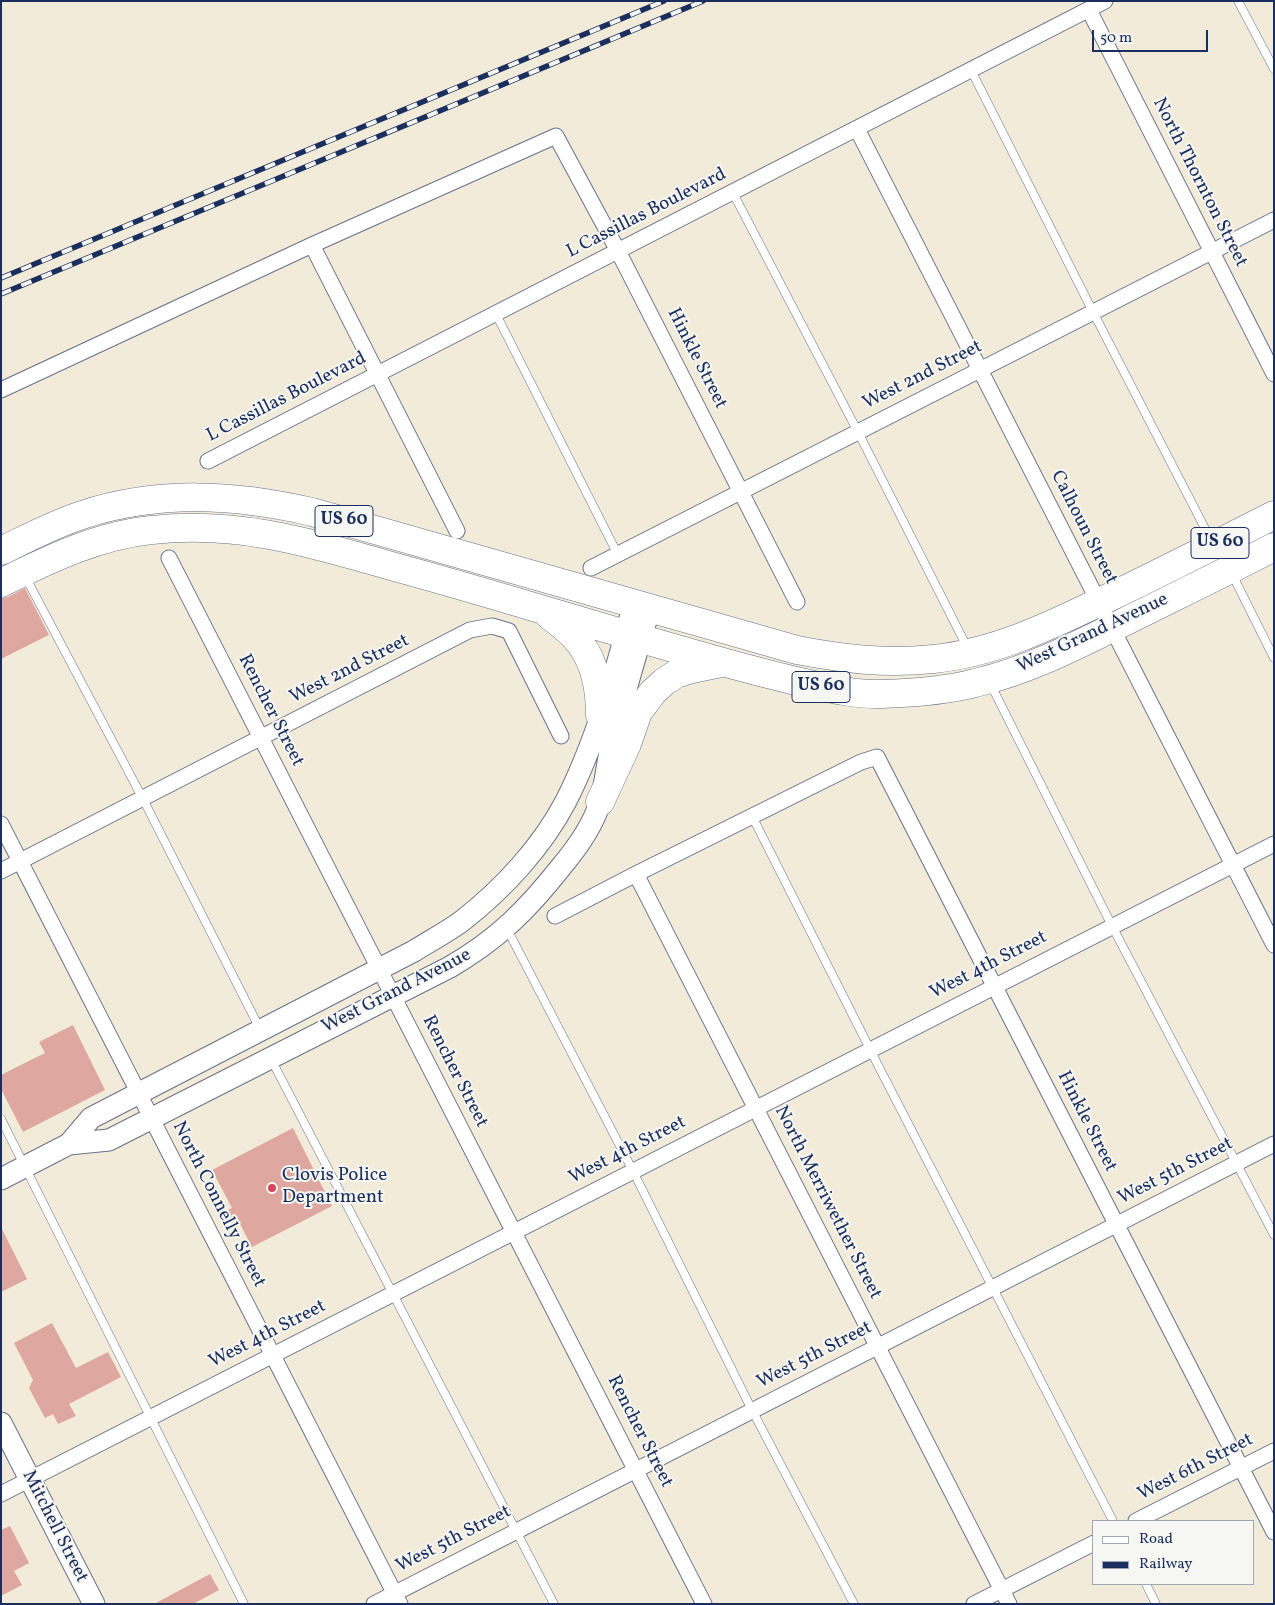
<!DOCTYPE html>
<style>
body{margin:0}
#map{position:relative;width:1275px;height:1605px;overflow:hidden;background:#f3ebd9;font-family:Vollkorn,serif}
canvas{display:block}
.frame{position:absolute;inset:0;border:2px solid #1b2f5e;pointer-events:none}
.legend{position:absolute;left:1092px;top:1520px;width:162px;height:65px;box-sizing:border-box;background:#f6f6f2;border:1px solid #9ea6b7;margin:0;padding:6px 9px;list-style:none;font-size:15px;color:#1b2f5e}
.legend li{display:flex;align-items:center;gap:10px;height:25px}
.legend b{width:25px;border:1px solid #9ea6b7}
.scale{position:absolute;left:1092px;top:30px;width:116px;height:22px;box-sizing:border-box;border:2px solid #1b2f5e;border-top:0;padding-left:6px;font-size:15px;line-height:18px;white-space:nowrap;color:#1b2f5e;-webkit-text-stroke:4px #f6f6f2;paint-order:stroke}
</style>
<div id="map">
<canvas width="1275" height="1605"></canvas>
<div class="frame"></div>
<ul class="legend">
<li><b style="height:6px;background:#fff"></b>Road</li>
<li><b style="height:6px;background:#1b2f5e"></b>Railway</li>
</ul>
<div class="scale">50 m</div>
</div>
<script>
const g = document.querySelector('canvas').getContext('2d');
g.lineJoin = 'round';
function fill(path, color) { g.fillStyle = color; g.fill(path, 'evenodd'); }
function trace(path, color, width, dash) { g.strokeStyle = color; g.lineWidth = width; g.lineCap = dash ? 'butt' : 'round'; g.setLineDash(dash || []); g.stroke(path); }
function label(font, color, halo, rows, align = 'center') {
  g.font = font + ' Vollkorn,serif'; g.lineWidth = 4; g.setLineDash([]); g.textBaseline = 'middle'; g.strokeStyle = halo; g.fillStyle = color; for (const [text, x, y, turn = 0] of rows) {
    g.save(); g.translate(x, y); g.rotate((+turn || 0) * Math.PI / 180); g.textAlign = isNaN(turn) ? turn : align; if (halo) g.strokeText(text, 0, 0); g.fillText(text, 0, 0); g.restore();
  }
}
fill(new Path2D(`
 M25,588L49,635L1,659V598L8,597Z
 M73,1025L105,1090L23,1132L1,1089V1075L45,1053L39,1042Z
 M293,1128L332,1206L252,1247L238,1220L232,1223L226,1211L232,1208L212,1170Z
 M1,1227L27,1279L1,1292Z
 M52,1323L76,1368L108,1352L121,1377L69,1404L76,1416L58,1424L53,1414L45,1418L29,1388L33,1380L14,1343Z
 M10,1526L29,1563L14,1571L22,1585L1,1596V1530Z
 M210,1574L219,1590L193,1604H154Z`), '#dea7a0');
const lane = new Path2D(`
 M1238,1L1274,69
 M971,70L1093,312L1212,542
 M733,193L858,432L968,649
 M496,314L618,555
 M1232,574L1274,658
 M25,576L143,799L260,1029
 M990,683L1112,926L1274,1235
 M752,816L881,1071L1113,1521
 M506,927L633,1171L752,1410L854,1604
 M271,1059L554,1604
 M1,1119L244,1604
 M1146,1584L1156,1604`);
const street = new Path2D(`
 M1089,10L1274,374
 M857,129L1274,945
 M312,245L457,531
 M1,390L312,245L556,136L618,251L797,602
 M208,461L1105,1
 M169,558L704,1604
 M591,568L1274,220
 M1,824L400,1604
 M1,871L470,630L492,626L509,631L561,736
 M636,874L1009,1604
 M555,916L636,874L861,762L877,757L1274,1532
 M1,1494L1274,844
 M1136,1521L1274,1451
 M374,1604L1274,1144
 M974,1604L1094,1543`);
const secondary = new Path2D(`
 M69,1144L91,1118L414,951C430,941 447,932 462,921C503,889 542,847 566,801C597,740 616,670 634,604
 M1,1179L69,1144L109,1140L450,967C498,939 527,910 561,867C577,848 593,826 600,802C606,783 607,762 612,743C623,698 636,653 650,608
 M1,1423L94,1604`);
const highway = new Path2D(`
 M1,551C28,538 54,524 82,515C158,490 235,494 312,512L797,650C844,659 885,664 933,659C995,653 1052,625 1108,598C1164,571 1219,543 1274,515
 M1,583C49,559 99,535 152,530C243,520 317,545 402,569C504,597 604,629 705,657C740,667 774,676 809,684C832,689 858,695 882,694C913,693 945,691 975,683C1026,671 1072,648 1118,625C1170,599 1222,574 1274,547
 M550,616C558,622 567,629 574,636C594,657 600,687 600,715
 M600,802L627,744L638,712L653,692L664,682L676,674L692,669L721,663`);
trace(lane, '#677189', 9);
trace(street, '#677189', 17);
trace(secondary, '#677189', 23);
trace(highway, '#677189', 29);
trace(lane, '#fff', 8);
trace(street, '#fff', 15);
trace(secondary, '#fff', 21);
trace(highway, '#fff', 28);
const rail = new Path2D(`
 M1,278L664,1
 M1,294L703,1`);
trace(rail, '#1b2f5e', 5.5);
trace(rail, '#f6f6f2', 4, [11]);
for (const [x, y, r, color] of [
 [272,1188,5,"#d1495b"]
]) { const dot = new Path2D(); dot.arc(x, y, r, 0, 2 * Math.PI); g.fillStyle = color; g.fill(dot); trace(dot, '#f6f6f2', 2); }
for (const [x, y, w] of [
 [344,521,58],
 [1220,543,58],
 [821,687,58]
]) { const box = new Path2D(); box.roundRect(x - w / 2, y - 15.5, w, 31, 4); g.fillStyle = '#f6f6f2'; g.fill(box); trace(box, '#1b2f5e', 1); }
label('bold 18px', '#1b2f5e', null, [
 ["US 60",344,521],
 ["US 60",1220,543],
 ["US 60",821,687]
]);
label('19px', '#1b2f5e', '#f6f6f2', [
 ["North Thornton Street",1199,183,63],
 ["L Cassillas Boulevard",647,214,-27],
 ["Hinkle Street",696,359,63],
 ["West 2nd Street",923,376,-27],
 ["L Cassillas Boulevard",287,398,-27],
 ["Calhoun Street",1083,528,63],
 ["West Grand Avenue",1093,634,-25],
 ["West 2nd Street",350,670,-27],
 ["Rencher Street",270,711,63],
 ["West 4th Street",989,966,-27],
 ["West Grand Avenue",397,992,-27],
 ["Rencher Street",454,1072,63],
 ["Hinkle Street",1086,1122,63],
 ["West 4th Street",628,1151,-27],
 ["West 5th Street",1176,1172,-27],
 ["North Merriwether Street",827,1203,63],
 ["North Connelly Street",218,1205,63],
 ["West 4th Street",268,1335,-27],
 ["West 5th Street",815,1356,-27],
 ["Rencher Street",639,1432,63],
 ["West 6th Street",1196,1468,-27],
 ["Mitchell Street",54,1527,63],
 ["West 5th Street",454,1540,-27]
]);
label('19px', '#1b2f5e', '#f6f6f2', [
 ["Clovis Police",282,1177],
 ["Department",282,1199]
], 'left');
</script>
